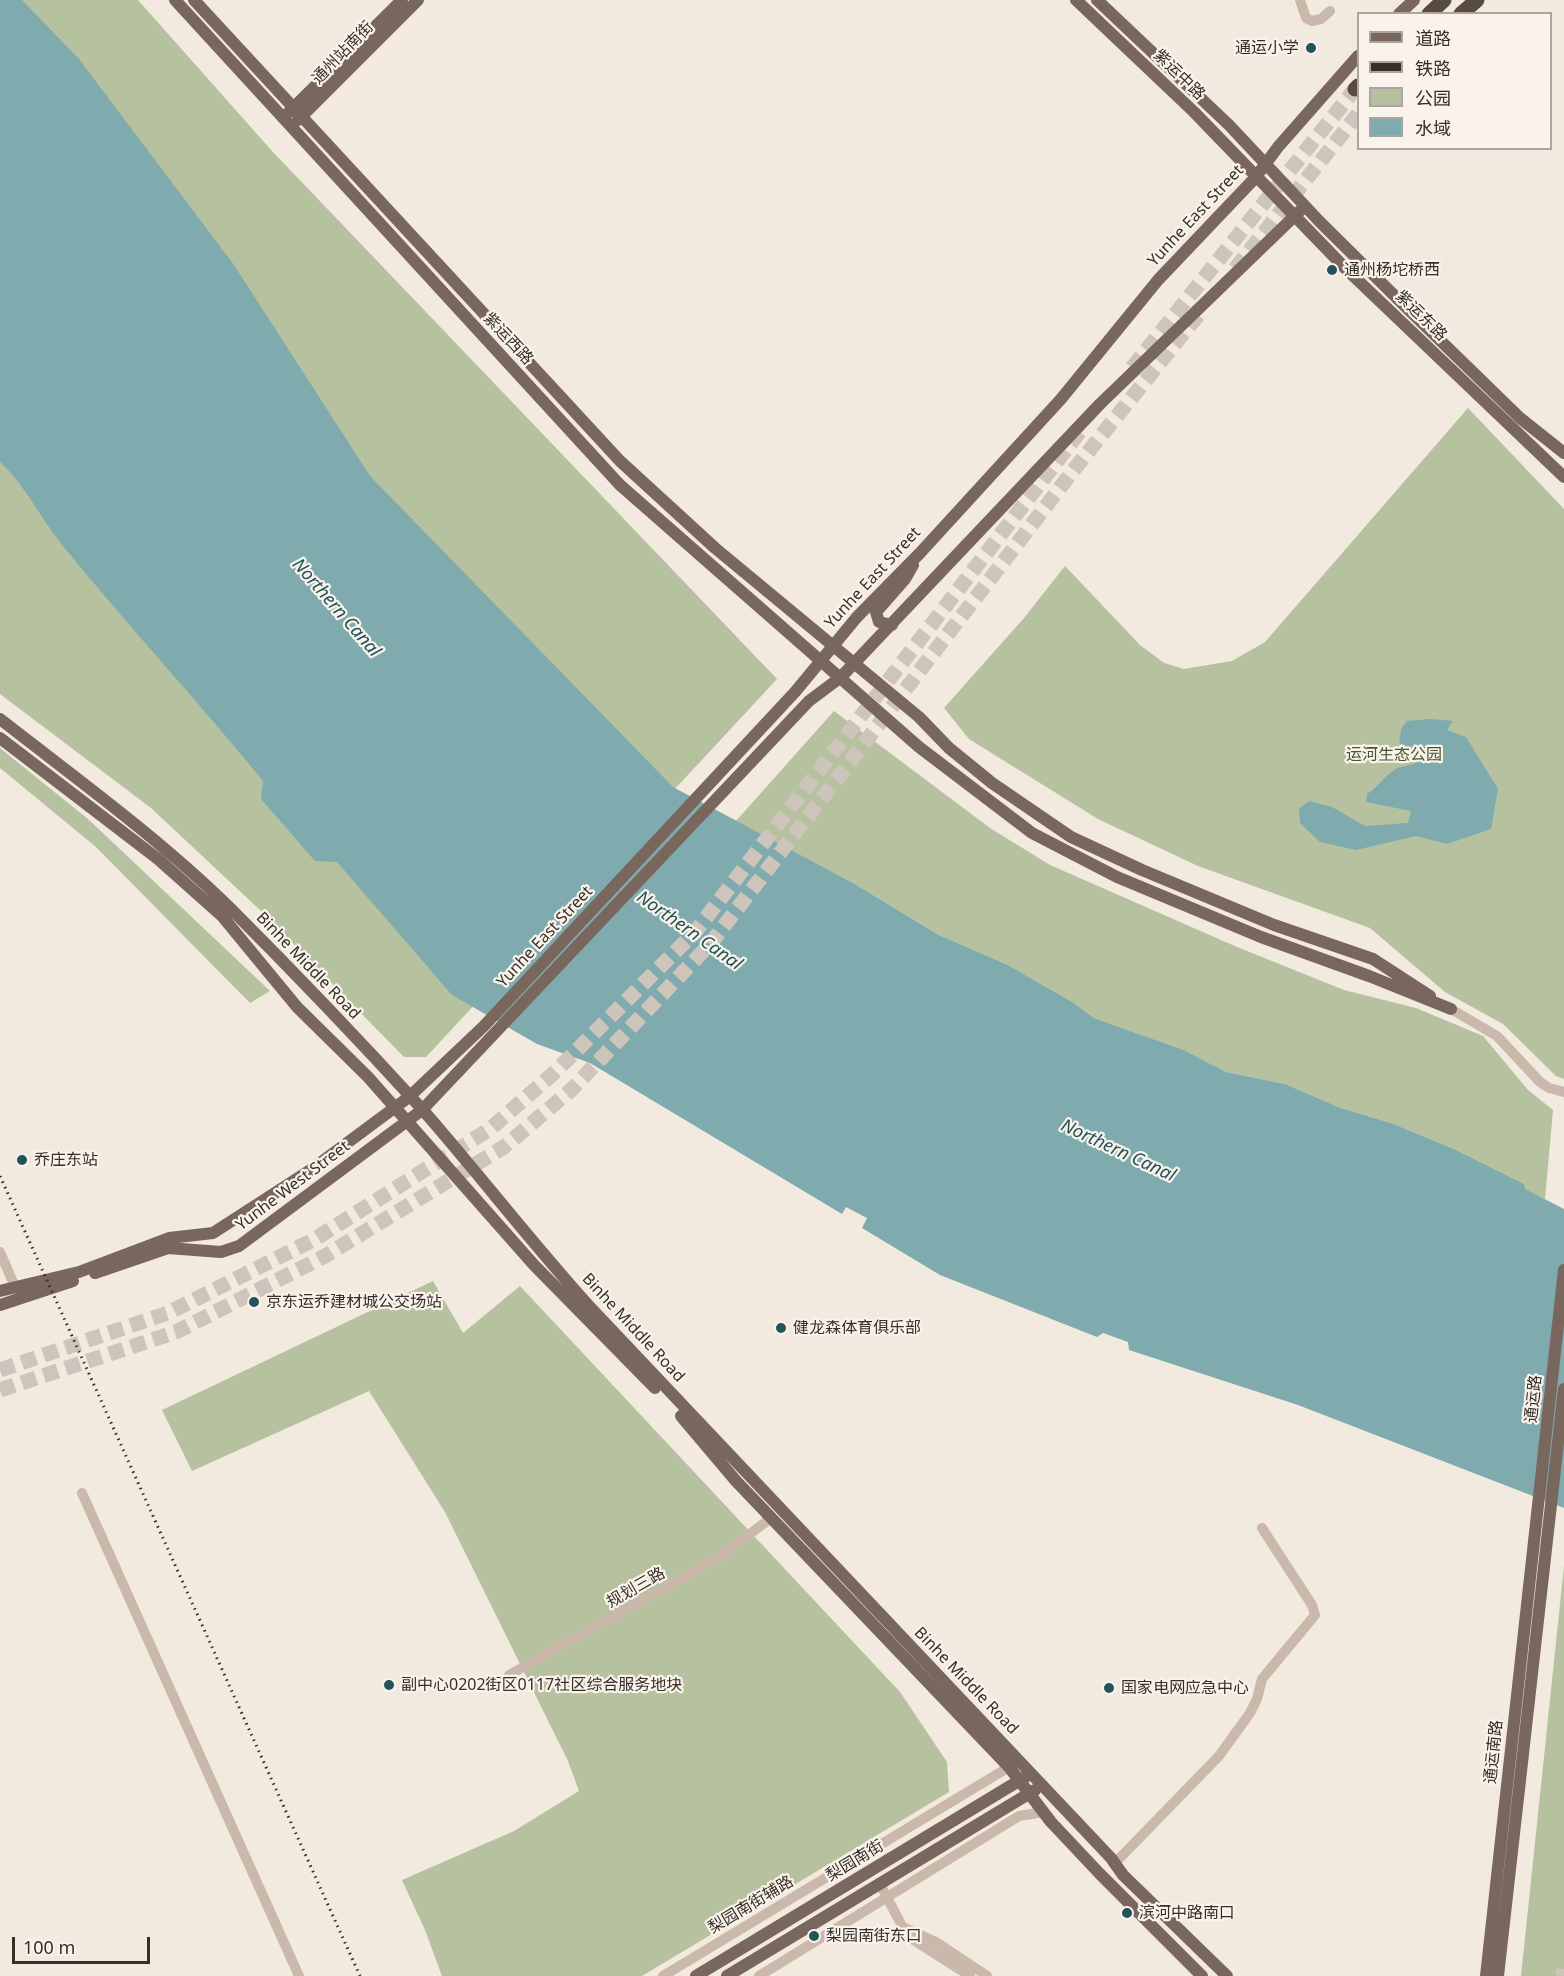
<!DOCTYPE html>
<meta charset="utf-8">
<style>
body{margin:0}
#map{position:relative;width:1564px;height:1976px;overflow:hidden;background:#f2e9df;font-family:"Noto Sans","Noto Sans SC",sans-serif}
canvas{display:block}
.legend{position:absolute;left:1357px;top:12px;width:195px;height:138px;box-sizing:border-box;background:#f9f3eb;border:2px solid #aca49e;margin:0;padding:8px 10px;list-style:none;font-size:18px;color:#382e2a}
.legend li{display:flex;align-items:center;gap:12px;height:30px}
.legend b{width:30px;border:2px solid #aca49e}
.scale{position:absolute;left:12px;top:1937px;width:138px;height:27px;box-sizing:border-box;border:3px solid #382e2a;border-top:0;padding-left:8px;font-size:18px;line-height:21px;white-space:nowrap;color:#382e2a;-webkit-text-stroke:4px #f9f3eb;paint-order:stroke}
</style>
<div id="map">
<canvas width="1564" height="1976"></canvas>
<ul class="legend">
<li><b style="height:8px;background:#79665c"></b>道路</li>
<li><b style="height:8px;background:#382e2a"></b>铁路</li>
<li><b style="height:16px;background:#b5c19f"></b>公园</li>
<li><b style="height:16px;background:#7fabae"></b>水域</li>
</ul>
<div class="scale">100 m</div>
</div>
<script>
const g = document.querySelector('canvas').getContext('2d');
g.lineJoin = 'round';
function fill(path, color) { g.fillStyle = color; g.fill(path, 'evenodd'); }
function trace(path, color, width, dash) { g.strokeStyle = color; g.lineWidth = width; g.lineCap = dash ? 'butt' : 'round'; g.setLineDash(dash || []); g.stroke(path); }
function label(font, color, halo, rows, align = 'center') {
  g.font = font + ' "Noto Sans","Noto Sans SC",sans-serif'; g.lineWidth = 4.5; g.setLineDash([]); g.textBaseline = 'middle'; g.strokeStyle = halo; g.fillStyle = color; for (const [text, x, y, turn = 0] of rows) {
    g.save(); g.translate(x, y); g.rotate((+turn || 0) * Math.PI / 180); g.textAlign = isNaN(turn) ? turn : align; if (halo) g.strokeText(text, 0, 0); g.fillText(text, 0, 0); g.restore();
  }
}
fill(new Path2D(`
 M0,0H138L272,151L777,679L426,1057H404L260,910L151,808L0,694Z
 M1468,408L1564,509V1079L1556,1076L1503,1024L1445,992L1370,928L1198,866L1098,819L969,739L944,708L1024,618L1065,566L1140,645L1164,663L1184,669L1232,661L1265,642Z
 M834,711L990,828L1050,865L1237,947L1344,990L1416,1008L1483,1036L1528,1090L1553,1110L1545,1199L1524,1189V1184L1454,1149L1394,1124L1341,1108L1285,1084L1226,1072L1184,1050L1094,1018L1074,1003L1008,965L937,934L855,884L736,821Z
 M0,748L88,819L270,991L250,1003L96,847L0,768Z
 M433,1281L463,1333L520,1286L900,1692L947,1762L949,1792L642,1976H442L425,1930L402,1880L514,1831L579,1791L568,1761L445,1512L369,1391L192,1471L162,1410Z
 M1564,1566V1976H1521Z`), '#b5c19f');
fill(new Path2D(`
 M0,0H22L79,59L234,265L370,476L673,787L855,884L937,934L1008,965L1074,1003L1094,1018L1184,1050L1226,1072L1285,1084L1341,1108L1394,1124L1454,1149L1524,1184L1525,1189L1564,1209V1508L1298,1405L1129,1350L1128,1342L1103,1333L1097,1337L940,1275L862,1228L867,1218L846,1207L842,1214L590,1063L537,1044L452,995L337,862L315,861L261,799L263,781C198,701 128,626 63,546C41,519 26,486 0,462Z
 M1431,719L1453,721L1447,730L1466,737L1498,789L1491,829L1447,844L1416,836L1356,850L1320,842L1300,823L1299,808L1310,801L1332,807L1365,826L1408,823L1411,811L1366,802L1367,794C1378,787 1384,777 1393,771C1401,764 1411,768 1421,760L1416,750L1399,743L1401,729L1407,721Z`), '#7fabae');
trace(new Path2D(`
 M1235,269L1358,114
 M1132,368L1355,89
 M0,1370L168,1313L315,1239L490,1129L555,1072L695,932L1081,430
 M0,1390L176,1332L325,1256L504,1147L571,1090L711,943L1076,467L1203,309
 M1563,1976L1564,1969`), '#cdc4bb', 15, [15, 8]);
trace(new Path2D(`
 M1300,0L1306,18L1312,21L1321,19L1330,11
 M1451,1009L1497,1036L1540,1082L1549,1088L1564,1092
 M0,1252L18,1294
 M82,1493L299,1976
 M509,1675L718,1558L771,1518
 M1115,1863L1219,1756L1250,1713L1257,1699L1262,1679L1315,1615L1312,1605L1262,1528
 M880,1884L902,1926L912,1939L970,1976
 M905,1928L936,1942L987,1976
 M663,1976L1009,1767
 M759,1976L1019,1816L1044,1812`), '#cab9ab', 10);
trace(new Path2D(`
 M175,0L620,485L919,747L1032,833L1117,877L1261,937L1369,976L1451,1009
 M194,0L620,461L715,548L919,717L949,748L992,783L1071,837L1142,870L1274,925L1373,959L1430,996
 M1076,0L1194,112L1346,269L1564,477
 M1097,0L1229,125L1320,222L1411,312L1520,418L1564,453
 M1399,14L1414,0
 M288,113L402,0
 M298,120L418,0
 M892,625L879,622L876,612L905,579L913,565
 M0,719C78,780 160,839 231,909C296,974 360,1041 422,1109C479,1174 531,1242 589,1306L1111,1858L1123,1875L1227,1976
 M0,738L158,859L222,916L297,1007L368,1077L534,1265L655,1388
 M95,1273L168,1248L221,1252L239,1246L422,1110L809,701L841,677L1100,404L1305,206
 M0,1291L79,1272L169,1238L213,1233L312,1169L409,1097L484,1026L795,692L857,617L920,553L1061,399L1158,280L1255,178L1278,147L1358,56
 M0,1305L73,1281
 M681,1416L736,1481L1009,1767L1051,1822L1100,1874L1202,1976
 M696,1976L1027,1776
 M727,1976L1035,1790
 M1486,1976L1564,1270
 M1498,1976L1564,1389`), '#79665c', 12);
trace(new Path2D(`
 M1429,14L1444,0
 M1461,14L1477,0
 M1355,89L1358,86`), '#584941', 15);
trace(new Path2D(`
 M0,1176L360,1976`), '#382e2a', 3, [1.5, 4.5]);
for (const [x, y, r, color] of [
 [1311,48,6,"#215358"],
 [1332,270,6,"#215358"],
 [22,1160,6,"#215358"],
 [254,1302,6,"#215358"],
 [781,1328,6,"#215358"],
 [389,1685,6,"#215358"],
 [1109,1688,6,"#215358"],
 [1127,1913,6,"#215358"],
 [814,1936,6,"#215358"]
]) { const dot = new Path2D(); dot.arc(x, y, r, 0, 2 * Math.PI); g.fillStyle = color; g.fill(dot); trace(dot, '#f9f3eb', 2); }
label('16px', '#382e2a', '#f9f3eb', [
 ["通运小学",1299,48,"right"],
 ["通州杨坨桥西",1344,270],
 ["乔庄东站",34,1160],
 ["京东运乔建材城公交场站",266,1302],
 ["健龙森体育俱乐部",793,1328],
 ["副中心0202街区0117社区综合服务地块",401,1685],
 ["国家电网应急中心",1121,1688],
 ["滨河中路南口",1139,1913],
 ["梨园南街东口",826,1936]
], 'left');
label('16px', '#382e2a', '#f9f3eb', [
 ["通州站南街",343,53,-46],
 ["紫运中路",1179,75,44],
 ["Yunhe East Street",1196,216,-47],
 ["紫运东路",1421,316,44],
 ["紫运西路",508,339,47],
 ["Yunhe East Street",873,578,-47],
 ["Yunhe East Street",545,937,-47],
 ["Binhe Middle Road",308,966,46],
 ["Yunhe West Street",293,1186,-37],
 ["Binhe Middle Road",633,1328,47],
 ["通运路",1534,1399,-84],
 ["规划三路",636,1588,-30],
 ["Binhe Middle Road",966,1681,46],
 ["通运南路",1494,1752,-84],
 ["梨园南街",855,1861,-31],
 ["梨园南街辅路",751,1905,-31]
]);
label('16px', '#46552f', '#f9f3eb', [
 ["运河生态公园",1394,755]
]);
label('italic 18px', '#215358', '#f9f3eb', [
 ["Northern Canal",336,608,49],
 ["Northern Canal",689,931,35],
 ["Northern Canal",1118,1151,25]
]);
</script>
